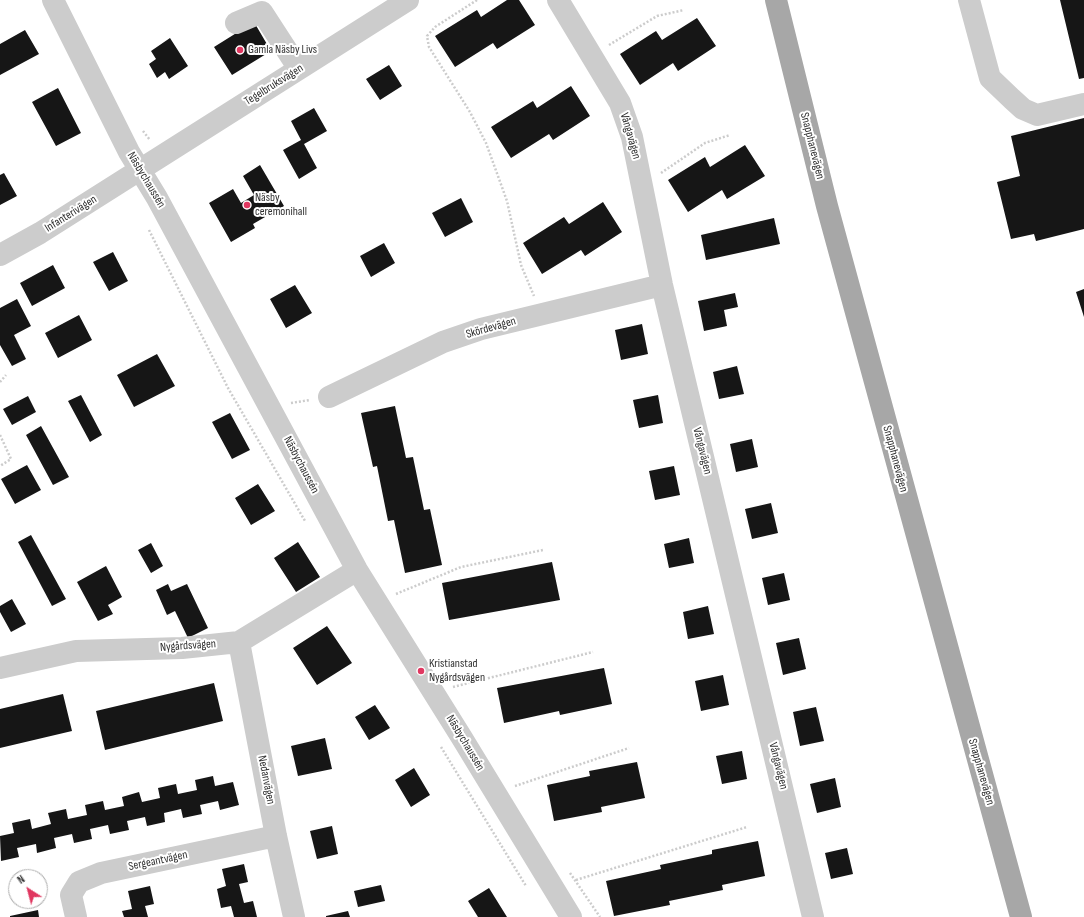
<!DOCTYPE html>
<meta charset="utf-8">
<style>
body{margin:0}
#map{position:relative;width:1084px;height:917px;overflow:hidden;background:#fff;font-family:"Sofia Sans Condensed",sans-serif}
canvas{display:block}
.north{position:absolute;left:8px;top:869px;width:40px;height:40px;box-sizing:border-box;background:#fff;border:1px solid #acacac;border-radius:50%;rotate:324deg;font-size:11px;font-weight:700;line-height:16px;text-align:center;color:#2f2f2f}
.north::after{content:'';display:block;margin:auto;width:14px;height:18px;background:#e03760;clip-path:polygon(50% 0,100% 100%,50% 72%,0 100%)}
</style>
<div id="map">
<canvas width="1084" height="917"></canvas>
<div class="north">N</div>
</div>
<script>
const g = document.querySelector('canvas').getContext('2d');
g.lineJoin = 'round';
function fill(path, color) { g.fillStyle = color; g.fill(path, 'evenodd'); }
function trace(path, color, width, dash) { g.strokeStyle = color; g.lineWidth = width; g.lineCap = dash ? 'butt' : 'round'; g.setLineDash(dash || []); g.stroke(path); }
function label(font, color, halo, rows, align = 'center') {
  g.font = font + ' "Sofia Sans Condensed",sans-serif'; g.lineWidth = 4; g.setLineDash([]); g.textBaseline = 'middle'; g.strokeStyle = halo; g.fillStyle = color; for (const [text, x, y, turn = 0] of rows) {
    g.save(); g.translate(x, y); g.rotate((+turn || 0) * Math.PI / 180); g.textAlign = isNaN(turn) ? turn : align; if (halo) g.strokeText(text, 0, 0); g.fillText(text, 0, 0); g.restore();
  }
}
fill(new Path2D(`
 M507,0H519L535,25L497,49L493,43L455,67L435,36L477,10L481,17Z
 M1060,0H1084V78L1079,79Z
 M697,18L716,46L678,71L673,63L640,85L620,54L656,31L662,40Z
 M254,22L271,51L232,75L214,47Z
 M25,30L39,54L0,75V44Z
 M170,38L188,66L169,79L165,72L157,78L149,64L156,59L151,51Z
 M389,65L402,86L380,100L366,79Z
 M571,86L590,116L553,140L549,134L511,158L491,127L533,101L537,108Z
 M58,88L81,133L56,146L32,102Z
 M314,108L327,131L304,144L317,168L299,179L283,150L301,140L291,121Z
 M1084,118V229L1036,241L1034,234L1011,239L997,182L1020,176L1011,136Z
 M745,145L765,176L727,199L722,190L688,212L668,180L705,157L710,167Z
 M260,165L284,206L253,224L255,228L231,242L209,203L233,189L241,203L254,195L243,176Z
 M4,173L17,196L0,205V175Z
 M461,198L473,222L445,237L432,213Z
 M603,202L622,232L585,256L581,250L542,274L523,243L564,217L569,224Z
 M774,218L780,244L706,260L701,235Z
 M384,243L395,263L371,277L360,256Z
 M113,252L128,281L109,291L93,262Z
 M53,265L65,288L32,306L20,283Z
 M295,285L312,313L286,328L270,299Z
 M1084,289V317L1076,292Z
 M735,293L738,307L724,310L727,326L704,331L698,301Z
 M17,299L31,326L14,335L26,359L12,366L0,345V308Z
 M79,315L92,340L58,358L45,333Z
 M642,324L648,354L621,360L615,330Z
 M157,354L175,386L134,407L117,375Z
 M737,366L744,394L719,399L713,372Z
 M81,395L102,435L90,442L68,401Z
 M658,395L663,423L639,428L633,400Z
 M28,396L36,412L12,425L3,409Z
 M395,406L406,458L413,457L424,510L430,509L442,565L405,573L394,520L388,521L377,466L373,467L361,413Z
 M230,413L250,450L232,459L212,422Z
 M41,426L69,477L53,485L26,435Z
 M752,439L758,467L736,472L730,444Z
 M27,465L41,490L15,504L1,479Z
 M674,466L680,495L655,500L649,471Z
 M258,484L275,511L251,525L235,498Z
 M771,503L778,533L752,539L745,509Z
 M31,535L66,599L52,606L18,542Z
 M689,538L694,563L669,568L664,544Z
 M298,542L320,577L296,592L274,558Z
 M151,543L163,566L151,573L138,550Z
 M552,562L560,600L449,620L442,583Z
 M106,566L122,597L108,605L113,614L98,621L77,582Z
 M784,573L790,600L768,605L762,578Z
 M168,584L171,591L187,584L208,628L188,638L175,611L167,615L156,590Z
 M12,599L26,624L11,632L0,612V606Z
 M708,606L714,634L688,639L683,612Z
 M327,626L352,663L317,685L293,648Z
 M799,638L806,669L783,675L776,643Z
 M604,668L612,704L560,715L559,711L504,723L497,688Z
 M723,675L729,705L701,711L695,681Z
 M214,683L223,721L105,750L96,711Z
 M63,694L72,731L0,748V709Z
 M375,705L390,728L369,740L355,717Z
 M816,707L824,741L800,746L793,712Z
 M325,738L332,769L298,776L291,746Z
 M742,751L747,779L722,784L716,756Z
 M637,762L645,798L601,807L602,812L554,821L547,785L590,776L589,771Z
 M414,768L430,795L411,807L395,780Z
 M213,776L215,786L233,782L239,805L220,810L218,801L200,805L202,814L183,818L181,809L164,813L165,822L147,826L145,817L127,821L129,830L110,834L108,825L90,829L92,839L74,843L72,834L54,838L56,848L37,853L36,844L17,848L19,857L1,861L0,836L14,833L12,823L30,819L32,829L51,824L48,813L66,809L68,819L87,815L85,805L103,801L105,810L124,806L122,797L139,792L142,802L160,798L158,788L176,784L178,794L197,790L195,780Z
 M835,778L841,807L817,813L810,784Z
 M332,826L338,854L317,859L310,831Z
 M758,841L765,876L722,885L723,890L669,901L670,905L614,916L606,881L661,869L660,865L712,854V850Z
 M847,848L853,874L831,879L825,853Z
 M244,864L248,882L239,884L244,903L253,901L257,917H234L231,906L221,908L217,889L226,886L222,869Z
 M381,885L385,901L358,907L354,891Z
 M150,886L154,904L145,906L148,917H124L122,911L132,909L128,891Z
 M489,888L507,917H478L468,901Z
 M38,910L39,917H10V916Z
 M348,911L350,917H326V916Z`), '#161616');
trace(new Path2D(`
 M477,0L435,27L427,36L429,47L470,112L486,143L507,201L521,265L534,296
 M609,45L657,16L684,10
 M143,131L150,140
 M661,173L705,143L730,135
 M149,230L228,388L305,521
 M0,382L6,375
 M291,403L310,400
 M0,435L11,459L0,466
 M396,594L461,567L543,550
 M453,687L593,652
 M441,747L526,886
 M515,786L629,748
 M570,873L600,917
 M576,880L747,827`), '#ccc', 2.5, [2, 2]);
trace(new Path2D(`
 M53,0L129,152L157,198L357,570L462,738L571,917
 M558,0L620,103L632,137L662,285L813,917
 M969,0L990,78L1012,99L1023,109L1037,115L1084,104
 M236,23L262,12L299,69
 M0,255L40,233L408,0
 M329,397L443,342L481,329L662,285
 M239,642L276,836L294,917
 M0,668L76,651L182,648L239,642L357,570
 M76,917L71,895L79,882L101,873L276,836`), '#ccc', 22);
trace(new Path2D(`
 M776,0L827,206L1021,917`), '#a7a7a7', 22);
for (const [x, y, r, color] of [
 [240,50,4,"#e03760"],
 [247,205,4,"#e03760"],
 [421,671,4,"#e03760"]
]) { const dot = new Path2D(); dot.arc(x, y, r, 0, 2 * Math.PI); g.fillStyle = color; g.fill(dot); trace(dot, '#fff', 1.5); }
label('12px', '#2f2f2f', '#fff', [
 ["Gamla Näsby Livs",248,50],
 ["Näsby",255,198],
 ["ceremonihall",255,212],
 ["Kristianstad",429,664],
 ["Nygårdsvägen",429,678]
], 'left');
label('12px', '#2f2f2f', '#fff', [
 ["Tegelbruksvägen",274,85,-32],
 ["Vångavägen",630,136,74],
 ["Snapphanevägen",812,146,76],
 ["Näsbychaussén",146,180,59],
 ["Infanterivägen",71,214,-32],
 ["Skördevägen",491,328,-16],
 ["Vångavägen",702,451,76],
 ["Snapphanevägen",895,459,75],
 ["Näsbychaussén",301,465,62],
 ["Nygårdsvägen",188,646,-4],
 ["Näsbychaussén",465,743,59],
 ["Vångavägen",778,766,76],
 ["Snapphanevägen",981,772,74],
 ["Nedanvägen",266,780,79],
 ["Sergeantvägen",158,861,-12]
]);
</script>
